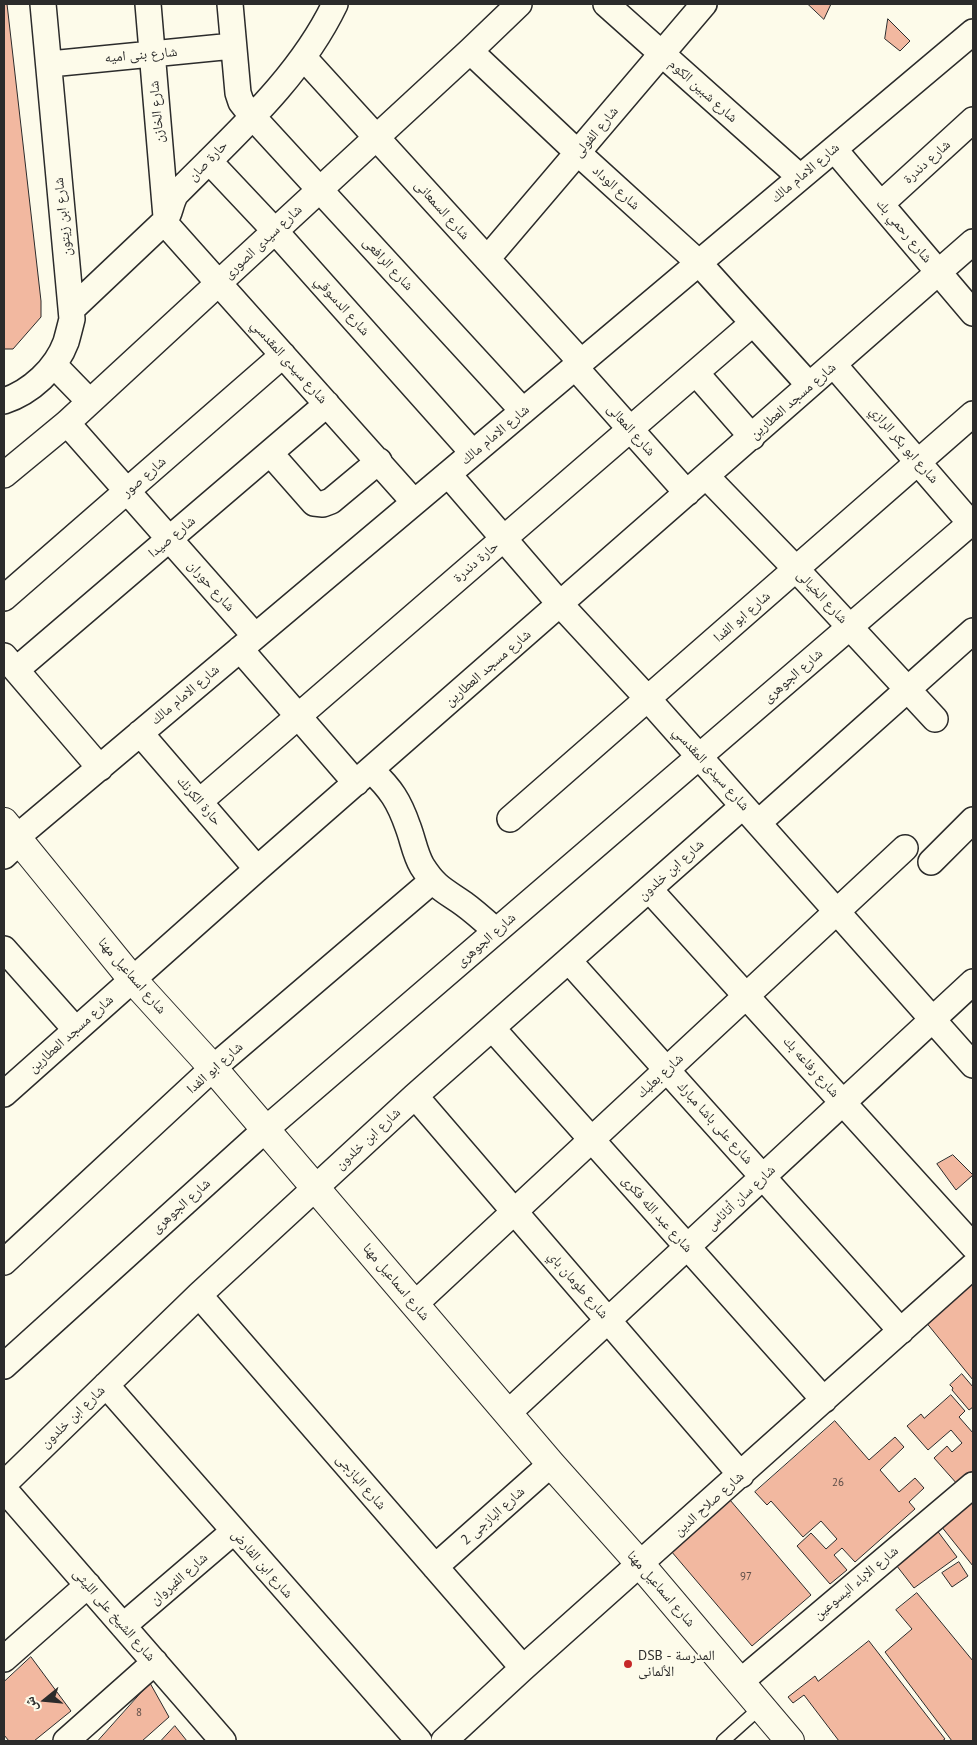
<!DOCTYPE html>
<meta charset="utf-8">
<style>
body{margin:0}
#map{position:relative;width:977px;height:1745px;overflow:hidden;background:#fdfbea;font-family:"PT Sans","Noto Naskh Arabic",sans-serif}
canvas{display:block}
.frame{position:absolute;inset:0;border:5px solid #2b2b2b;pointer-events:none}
.north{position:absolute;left:20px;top:1675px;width:50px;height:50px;-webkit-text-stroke:4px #fdfbea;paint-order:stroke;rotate:253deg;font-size:14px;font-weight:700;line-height:20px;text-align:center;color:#2b2b2b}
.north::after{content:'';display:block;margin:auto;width:18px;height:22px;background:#2b2b2b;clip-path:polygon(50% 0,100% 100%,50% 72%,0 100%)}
</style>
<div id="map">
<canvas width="977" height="1745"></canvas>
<div class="frame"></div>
<div class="north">ش</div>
</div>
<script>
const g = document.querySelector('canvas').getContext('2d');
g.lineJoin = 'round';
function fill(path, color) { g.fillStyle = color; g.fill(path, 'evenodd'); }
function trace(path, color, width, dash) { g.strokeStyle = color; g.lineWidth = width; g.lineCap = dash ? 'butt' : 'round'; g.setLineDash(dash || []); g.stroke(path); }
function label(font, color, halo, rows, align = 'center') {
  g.font = font + ' "PT Sans","Noto Naskh Arabic",sans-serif'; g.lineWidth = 4; g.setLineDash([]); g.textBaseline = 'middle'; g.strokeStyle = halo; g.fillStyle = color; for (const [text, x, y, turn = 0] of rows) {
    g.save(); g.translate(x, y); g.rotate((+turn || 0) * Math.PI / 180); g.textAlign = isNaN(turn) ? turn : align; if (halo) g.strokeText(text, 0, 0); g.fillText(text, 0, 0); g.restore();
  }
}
const building = new Path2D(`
 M4,4H7L41,301V317L13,349H4Z
 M808,4H831L824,19Z
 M888,19L910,41L900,51L885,39Z
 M953,1155L973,1175L956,1190L937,1164Z
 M973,1282V1380L925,1321Z
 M962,1374L973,1387V1407L969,1410L952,1390L953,1388L950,1385Z
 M951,1395L965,1411L959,1417L973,1433V1472L958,1485L934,1458L947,1446L952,1452L962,1443L951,1430L928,1450L907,1426L921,1414L924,1418Z
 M835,1421L869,1460L895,1437L904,1447L880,1470L899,1492L915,1478L924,1488L909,1502L915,1509L855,1562L842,1548L834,1555L847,1570L830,1584L797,1546L811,1533L826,1549L837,1539L821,1521L803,1537L771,1501L767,1505L755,1492Z
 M973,1491V1566L937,1521Z
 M730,1500L811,1595L752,1646L671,1551Z
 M936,1529L957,1557L914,1588L893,1561Z
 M959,1562L968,1576L952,1587L942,1573Z
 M917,1593L973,1661V1741H952L885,1652L912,1629L896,1610Z
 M869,1641L945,1739L942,1741H839L804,1695L793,1703L788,1697L815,1676L818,1681Z
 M31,1657L71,1711L34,1741H9L4,1735V1682Z
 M150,1683L169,1717L142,1741H98Z
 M175,1726L187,1741H161Z`);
fill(building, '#f2b8a0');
trace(building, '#2b2b2b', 1);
const service = new Path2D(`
 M723,1741L761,1707`);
const minor = new Path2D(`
 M148,4L166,217
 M230,4L238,93L241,102L252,116L523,411
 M606,4L800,177
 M470,51L578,153L698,262L809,385
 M304,58L581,362
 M50,64L233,46
 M834,149L973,313
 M209,161L275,231L473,453
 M881,204L973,120
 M164,222L414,502
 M487,259L704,4
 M72,309L164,222C171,213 170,203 176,194C234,135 299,79 335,4
 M54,365L89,401
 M834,365L973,526
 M575,367L687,493
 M696,373L752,437
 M4,401C31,392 56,369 66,342C68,335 70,327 72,319L43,4
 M67,423L255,636
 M270,453L314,503L323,504L331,501L379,461
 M448,474L560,604L648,699L973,1065
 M4,475L67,423L470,51L519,4
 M706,476L796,569L935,719
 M4,598L283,355
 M240,649L356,783
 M4,656L100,768
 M16,670L327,404
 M140,733L257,869
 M371,770C391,789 399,801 408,827C413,840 415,854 422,866C436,888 444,890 464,904C475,912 486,922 496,931
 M199,802L753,323
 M510,819L973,414
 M758,823L973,631
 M17,837L973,32
 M4,856L20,841
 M931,862L973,820
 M649,889L973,1246
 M4,949L76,1030
 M569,961L901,1331
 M492,1028L824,1400
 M4,1094L257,869L973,242
 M415,1096L741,1475
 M4,1262L213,1068L432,881
 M199,1295L523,1668
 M415,1304L905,848
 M4,1366L266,1129L973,521
 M106,1385L419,1741
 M508,1413L973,982
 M4,1484L199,1295L415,1096L743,806
 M4,1489L223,1741
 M435,1567L551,1464
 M123,1626L234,1531
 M4,1659L88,1585
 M740,1682L973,1485
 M66,1741L155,1662
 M444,1741L523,1668L973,1266`);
const secondary = new Path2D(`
 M4,822L132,979L213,1068L551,1464L641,1565L790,1741`);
trace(service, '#2b2b2b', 15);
trace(minor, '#2b2b2b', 28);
trace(secondary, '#2b2b2b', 30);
trace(service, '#fdfbea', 12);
trace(minor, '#fdfbea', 25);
trace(secondary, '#fdfbea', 28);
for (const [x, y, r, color] of [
 [628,1664,5,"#c62828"]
]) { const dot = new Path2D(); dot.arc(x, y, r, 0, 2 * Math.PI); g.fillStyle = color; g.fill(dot); trace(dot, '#fdfbea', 2); }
label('11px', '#5d4e48', null, [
 ["26",838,1483],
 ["97",746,1577],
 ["8",139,1713]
]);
label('14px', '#2b2b2b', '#fdfbea', [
 ["شارع بنى اميه",141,55,-5],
 ["شارع شبين الكوم",703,91,42],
 ["شارع الخازن",157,112,-95],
 ["شارع الفولى",596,132,-50],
 ["حارة صان",208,161,-46],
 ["شارع دندرة",927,162,-42],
 ["شارع الامام مالك",805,173,-40],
 ["شارع الوداد",616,188,42],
 ["شارع السمعانى",442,210,48],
 ["شارع ابن زيتون",63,217,-96],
 ["شارع رحمي بك",904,231,50],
 ["شارع سيدى الصورى",263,242,-43],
 ["شارع الرافعى",388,264,47],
 ["شارع الدسوقي",342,306,48],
 ["شارع سيدى المقدسي",289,362,48],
 ["شارع مسجد العطارين",793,401,-41],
 ["شارع المعالى",631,430,48],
 ["شارع الامام مالك",495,435,-40],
 ["شارع ابو بكر الرازي",904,445,49],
 ["شارع صور",144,477,-41],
 ["شارع صيدا",172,537,-40],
 ["حارة دندرة",476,562,-41],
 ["شارع حوران",211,586,48],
 ["شارع الخيالى",822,597,47],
 ["شارع ابو الفدا",742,617,-41],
 ["شارع مسجد العطارين",488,668,-41],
 ["شارع الجوهرى",793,676,-41],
 ["شارع الامام مالك",185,695,-40],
 ["شارع سيدى المقدسي",711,769,48],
 ["حارة الكرنك",199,801,49],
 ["شارع ابن خلدون",671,870,-42],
 ["شارع الجوهرى",486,940,-41],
 ["شارع اسماعيل مهنا",132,976,49],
 ["شارع مسجد العطارين",71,1034,-42],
 ["شارع رفاعه بك",811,1067,48],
 ["شارع ابو الفدا",215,1068,-42],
 ["شارع بعلبك",660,1076,-43],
 ["شارع على باشا مبارك",715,1123,48],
 ["شارع ابن خلدون",368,1139,-43],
 ["شارع سان أتاناس",741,1198,-43],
 ["شارع الجوهرى",181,1206,-42],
 ["شارع عبد الله فكرى",657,1214,48],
 ["شارع اسماعيل مهنا",396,1282,50],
 ["شارع طومان باي",578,1285,49],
 ["شارع ابن خلدون",73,1417,-44],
 ["شارع البازجى",361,1482,49],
 ["شارع صلاح الدين",709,1504,-42],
 ["شارع البازجى 2",493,1516,-42],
 ["شارع ابن الفارض",262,1564,49],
 ["شارع الفيروان",179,1579,-41],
 ["شارع الاباء اليسوعين",856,1583,-40],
 ["شارع اسماعيل مهنا",661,1589,49],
 ["شارع الشيخ على الليثى",114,1615,49]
]);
label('14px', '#2b2b2b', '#fdfbea', [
 ["DSB - المدرسة",638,1656],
 ["الألمانى",638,1672]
], 'left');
</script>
